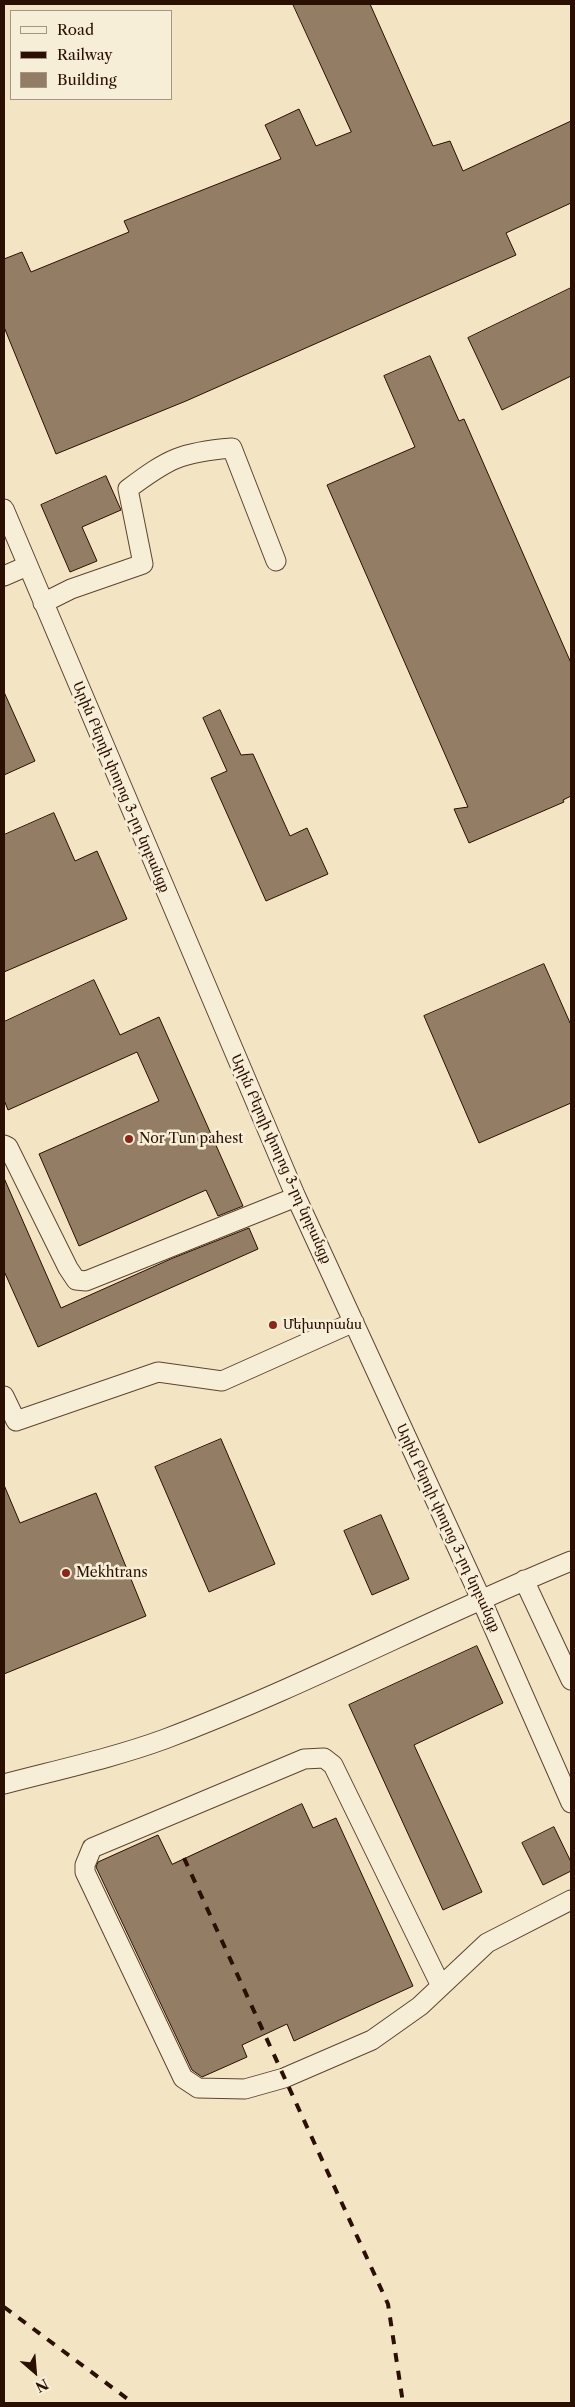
<!DOCTYPE html>
<meta charset="utf-8">
<style>
body{margin:0}
#map{position:relative;width:575px;height:2407px;overflow:hidden;background:#f3e5c3;font-family:"Libre Caslon Text",serif}
canvas{display:block}
.frame{position:absolute;inset:0;border:5px solid #2b0f00;pointer-events:none}
.legend{position:absolute;left:10px;top:10px;width:162px;height:90px;box-sizing:border-box;background:#f7eed8;border:1px solid #a59582;margin:0;padding:6px 9px;list-style:none;font-size:15px;color:#2b0f00}
.legend li{display:flex;align-items:center;gap:10px;height:25px}
.legend b{width:25px;border:1px solid #a59582}
.north{position:absolute;left:10px;top:2347px;width:50px;height:50px;-webkit-text-stroke:4px #f7eed8;paint-order:stroke;rotate:153deg;font-size:14px;font-weight:700;line-height:20px;text-align:center;color:#2b0f00}
.north::after{content:'';display:block;margin:auto;width:18px;height:22px;background:#2b0f00;clip-path:polygon(50% 0,100% 100%,50% 72%,0 100%)}
</style>
<div id="map">
<canvas width="575" height="2407"></canvas>
<div class="frame"></div>
<ul class="legend">
<li><b style="height:6px;background:#f7eed8"></b>Road</li>
<li><b style="height:6px;background:#2b0f00"></b>Railway</li>
<li><b style="height:14px;background:#937e65"></b>Building</li>
</ul>
<div class="north">N</div>
</div>
<script>
const g = document.querySelector('canvas').getContext('2d');
g.lineJoin = 'round';
function fill(path, color) { g.fillStyle = color; g.fill(path, 'evenodd'); }
function trace(path, color, width, dash) { g.strokeStyle = color; g.lineWidth = width; g.lineCap = dash ? 'butt' : 'round'; g.setLineDash(dash || []); g.stroke(path); }
function label(font, color, halo, rows, align = 'center') {
  g.font = font + ' "Libre Caslon Text","Noto Serif Armenian",serif'; g.lineWidth = 5; g.setLineDash([]); g.textBaseline = 'middle'; g.strokeStyle = halo; g.fillStyle = color; for (const [text, x, y, turn = 0] of rows) {
    g.save(); g.translate(x, y); g.rotate((+turn || 0) * Math.PI / 180); g.textAlign = isNaN(turn) ? turn : align; if (halo) g.strokeText(text, 0, 0); g.fillText(text, 0, 0); g.restore();
  }
}
const building = new Path2D(`
 M293,4H370L433,146L450,141L463,171L571,121V203L506,233L516,255L186,401L56,454L4,327V259L22,252L31,272L129,232L124,221L281,159L265,125L299,109L316,146L351,132Z
 M571,288V376L502,410L468,338Z
 M430,356L459,421L464,419L571,663V796L563,800L564,802L469,843L454,809L468,807L327,485L415,447L384,376Z
 M106,476L121,510L82,527L97,561L70,572L41,505Z
 M4,692L35,761L4,775Z
 M220,710L241,755L253,754L290,836L307,828L328,874L266,901L211,778L227,771L203,718Z
 M54,813L75,861L97,851L127,919L4,972V835Z
 M544,964L571,1025V1103L479,1143L424,1016Z
 M94,980L120,1035L159,1017L243,1206L218,1216L206,1190L79,1246L39,1154L159,1101L137,1052L8,1110L4,1100V1022Z
 M4,1178L61,1308L173,1258L249,1228L258,1249L38,1347L4,1271Z
 M221,1439L275,1564L209,1592L155,1467Z
 M4,1485L20,1523L96,1493L146,1616L4,1674Z
 M381,1515L409,1579L372,1595L344,1531Z
 M477,1646L503,1703L414,1745L482,1892L443,1910L349,1705Z
 M302,1804L313,1828L336,1818L413,1986L294,2041L287,2024L242,2045L247,2057L202,2077L192,2070L96,1867L98,1862L158,1835L172,1864Z
 M554,1827L571,1862V1871L543,1885L522,1843Z`);
fill(building, '#937e65');
trace(building, '#2b0f00', 1);
const minor = new Path2D(`
 M4,509L296,1197L481,1599L571,1803
 M4,576L27,566
 M43,603L71,589L143,564L128,489C168,459 181,452 232,448L276,561
 M4,1145L8,1147L68,1268L76,1280L86,1281L296,1197
 M4,1396L16,1421L158,1372L222,1381L354,1322
 M524,1580L571,1680
 M4,1784C57,1770 113,1758 165,1739C303,1687 434,1617 571,1561
 M441,1986L333,1765L324,1758L304,1759L92,1848L85,1865V1872L183,2078L198,2088L245,2089L284,2078L372,2040L420,2006L487,1943L571,1900`);
trace(minor, '#5d4431', 21);
trace(minor, '#f7eed8', 19);
trace(new Path2D(`
 M184,1858L388,2304L403,2403
 M4,2307L133,2403`), '#2b0f00', 4, [9, 9]);
for (const [x, y, r, color] of [
 [129,1139,5,"#8f2418"],
 [273,1325,5,"#8f2418"],
 [66,1573,5,"#8f2418"]
]) { const dot = new Path2D(); dot.arc(x, y, r, 0, 2 * Math.PI); g.fillStyle = color; g.fill(dot); trace(dot, '#f7eed8', 2); }
label('14px', '#2b0f00', '#f7eed8', [
 ["Արին Բերդի փողոց 3-րդ նրբանցք",121,787,67],
 ["Արին Բերդի փողոց 3-րդ նրբանցք",281,1159,66],
 ["Արին Բերդի փողոց 3-րդ նրբանցք",448,1528,65]
]);
label('14px', '#2b0f00', '#f7eed8', [
 ["Nor Tun pahest",139,1139],
 ["Մեխտրանս",283,1325],
 ["Mekhtrans",76,1573]
], 'left');
</script>
